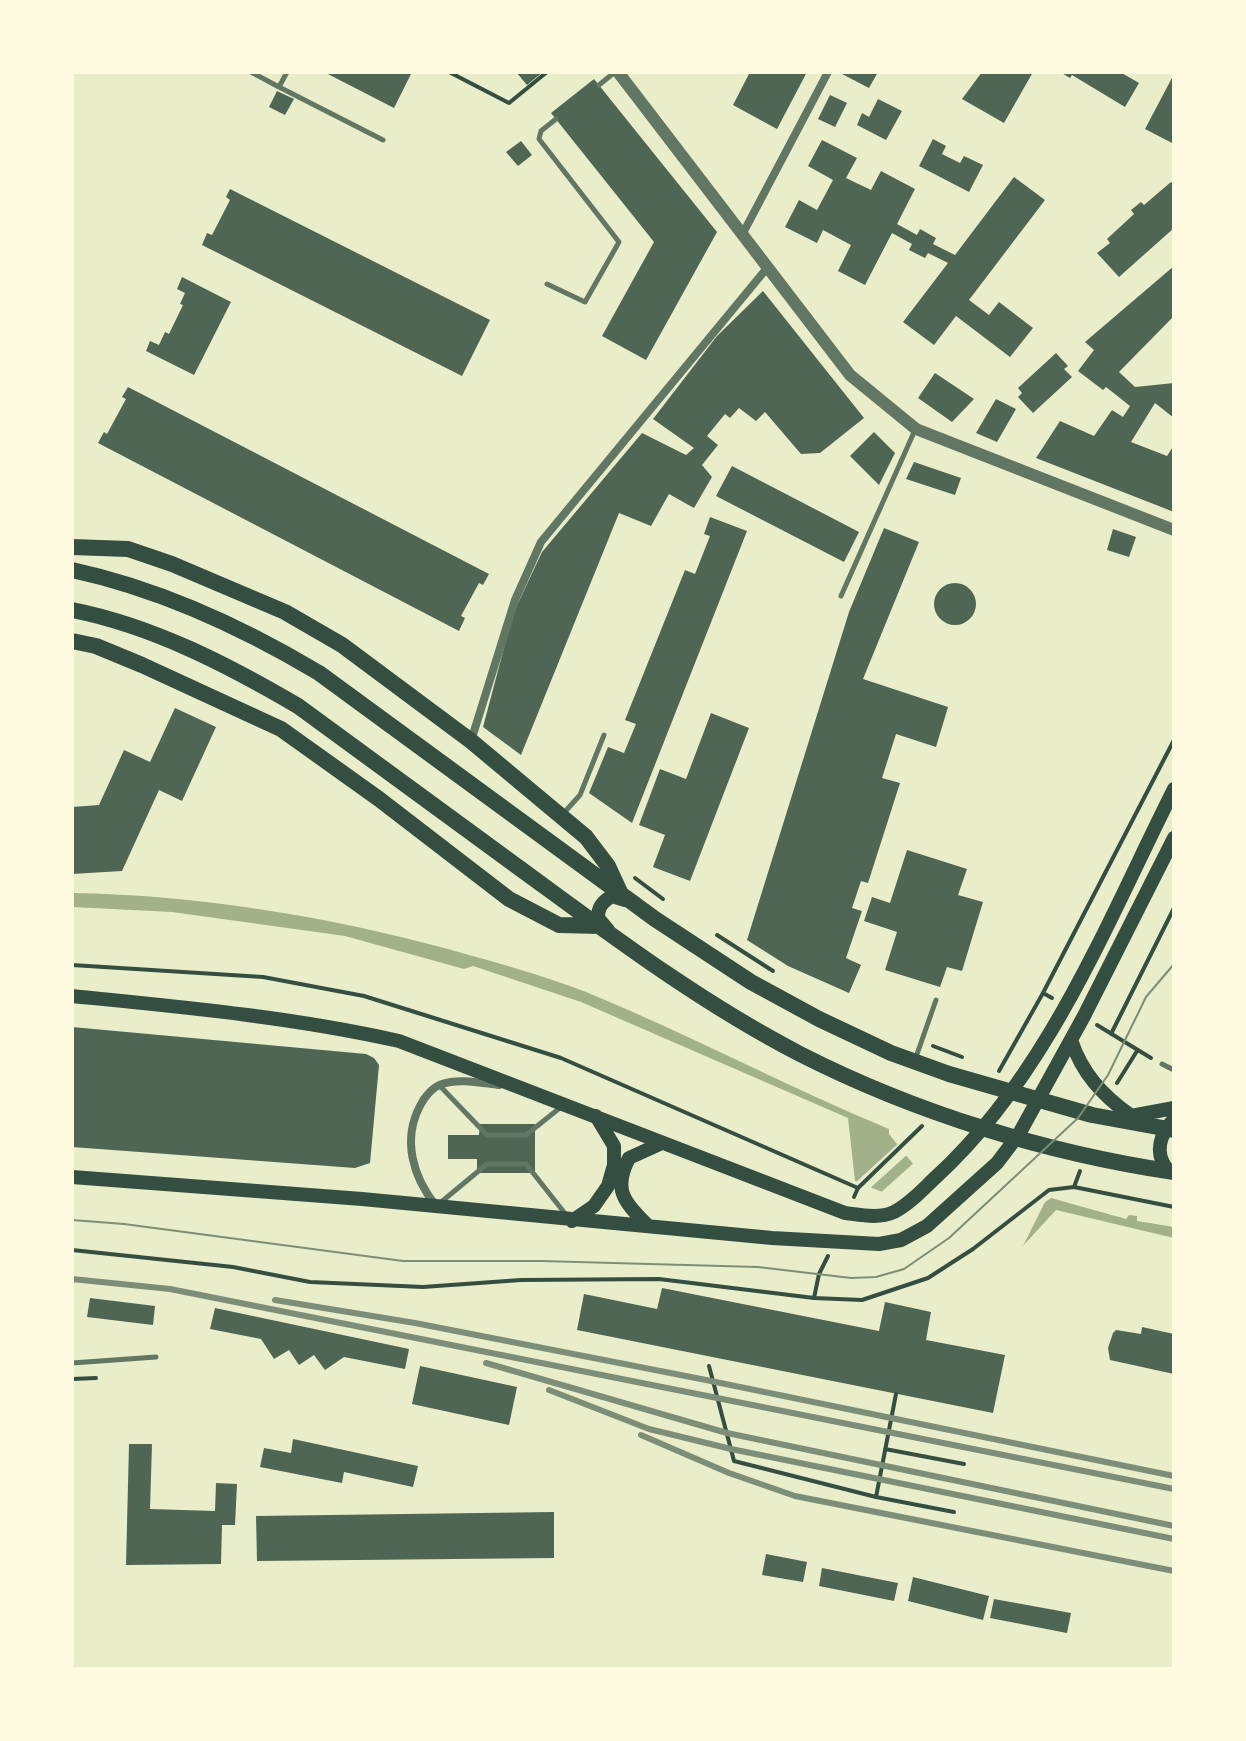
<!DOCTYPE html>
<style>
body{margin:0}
#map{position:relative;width:1246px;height:1741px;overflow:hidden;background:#e9edc9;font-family:Arial,sans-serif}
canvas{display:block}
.frame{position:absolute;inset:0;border:74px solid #fefae0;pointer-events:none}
</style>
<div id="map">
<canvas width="1246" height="1741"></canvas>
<div class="frame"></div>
</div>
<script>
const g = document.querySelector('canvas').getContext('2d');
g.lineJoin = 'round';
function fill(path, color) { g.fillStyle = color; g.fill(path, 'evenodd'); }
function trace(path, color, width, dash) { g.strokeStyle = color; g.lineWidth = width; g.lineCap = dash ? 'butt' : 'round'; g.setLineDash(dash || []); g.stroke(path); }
fill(new Path2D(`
 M72,893C199,895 325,916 448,949C494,962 542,975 586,992C689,1034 787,1087 889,1129V1134L914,1165L1034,1210L1051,1198L1126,1219L1129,1215L1137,1216V1221L1174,1227V1238L1056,1210L1021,1248L855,1181L848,1118L581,1002L473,966L464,969L345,936L172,912L72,907Z`), '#a3b18a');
fill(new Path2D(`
 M900,1142L909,1153L867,1191L854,1184Z
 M916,1161L1034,1205L1049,1194L1020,1252L878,1195Z`), '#e9edc9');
fill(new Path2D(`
 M324,72H412L394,108Z
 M516,72H543L527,85Z
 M750,72H807L777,129L733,105Z
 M843,72H878L869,88L842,74Z
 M982,72H1033L1004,123L962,99Z
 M1060,72H1120L1139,83L1125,107L1072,75L1070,78Z
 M1174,74V144L1145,129Z
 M594,79L717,232L646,360L602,336L654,242L551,113Z
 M277,91L294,99L285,115L269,107Z
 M830,95L847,103L835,127L818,119Z
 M878,99L902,111L886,140L857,125L862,113L869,117Z
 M933,139L946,146L942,154L960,163L964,156L983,165L969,192L919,166Z
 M822,140L857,158L846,178L871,190L881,171L915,189L897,224L917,235L920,229L936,238L933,244L955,255L1014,177L1045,200L969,300L989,315L999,302L1033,328L1010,357L956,316L934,345L903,322L948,263L928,253L925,258L909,250L912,244L892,233L865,285L838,271L851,245L823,230L817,243L785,227L799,200L817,210L833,180L808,166Z
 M521,141L532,155L518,166L506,152Z
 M1171,182L1174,185V228L1119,277L1097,253L1110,243L1107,239L1134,214L1131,210L1141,202L1144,205Z
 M230,189L490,320L462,376L202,245L207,233L212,235L230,200L226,197Z
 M1174,266V320L1172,318L1119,372L1135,387L1174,383V418L1155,403L1131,442L1167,456L1174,445V512L1036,458L1060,421L1094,436L1112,410L1123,417L1130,406L1106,387L1103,390L1078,371L1094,350L1085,342Z
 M182,277L231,302L194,375L146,351L150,341L159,345L165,332L169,334L183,305L180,304L185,293L177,289Z
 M763,291L864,418L820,453L801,454L765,412L756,421L739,408L730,418L725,414L707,436L718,445L702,465L712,477L694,508L669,494L651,526L619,513L521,755L483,727L513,614L542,552L642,433L686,455L694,448L653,419L717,336Z
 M1056,353L1068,366L1064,369L1072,377L1033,413L1018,397L1022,393L1018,388Z
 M935,373L974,399L952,422L918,398Z
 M128,387L489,574L483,585L479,583L461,616L465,618L459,631L98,443L104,432L107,434L126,399L122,397Z
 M996,399L1016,409L997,442L976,433Z
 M874,432L895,453L879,485L850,456Z
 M914,462L961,478L955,495L906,479Z
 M732,466L859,532L844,562L716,496Z
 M710,517L747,531L632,823L589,793L608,747L624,753L636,724L625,720L685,570L695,574L710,536L704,534Z
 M884,528L919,542L863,679L948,707L936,747L896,734L882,778L900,783L868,883L861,881L852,908L862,911L846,958L861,965L849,993L788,966L747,940L849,612Z
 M1113,529L1136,537L1129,557L1107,550Z
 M934 604a21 21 0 1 1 42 0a21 21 0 1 1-42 0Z
 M175,708L216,727L182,801L159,790L122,871L72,874V807L99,805L124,750L150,762Z
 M711,713L749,728L690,881L653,867L665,835L639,825L660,769L686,779Z
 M907,850L967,869L958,895L983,902L962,971L947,967L940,987L885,970L897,932L864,921L872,897L890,903Z
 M72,1027L366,1054L374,1058L379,1065L370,1163L355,1168L72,1147Z
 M480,1124H535V1173H477V1159H448V1135H479Z
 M662,1288L879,1331L885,1302L931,1312L926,1340L1005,1355L993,1413L577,1330L584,1294L657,1309Z
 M90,1298L155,1306L153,1325L87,1317Z
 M215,1308L409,1349L405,1369L344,1357L325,1370L314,1355L299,1365L289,1350L274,1359L261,1339L210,1329Z
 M1142,1327L1174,1334V1374L1110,1360L1108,1348L1113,1333L1116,1330L1141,1334Z
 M420,1366L517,1387L509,1425L412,1404Z
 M293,1439L418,1466L413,1487L344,1472L342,1483L260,1467L264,1448L291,1453Z
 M129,1444H152L150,1509L215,1511L216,1483L237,1484L235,1525H222L221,1564L126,1565Z
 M554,1512V1558L257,1561L256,1516Z
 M766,1554L807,1562L803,1582L762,1575Z
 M822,1568L898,1583L894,1601L819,1586Z
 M913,1577L989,1596L983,1620L908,1601Z
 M994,1599L1071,1613L1067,1633L990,1618Z`), '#4f6655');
trace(new Path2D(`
 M449,72L509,103L547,72
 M635,878L663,899
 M717,935L773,971
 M72,965L263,977L364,996L561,1058L858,1188
 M1043,993L1174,740
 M1097,1025L1151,1058
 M1111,1034L1174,908
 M933,1046L962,1057
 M999,1071L1043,993L1052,998
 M1117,1083L1137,1051
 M1080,1171L1074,1187L1174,1207
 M854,1197L858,1188L922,1126
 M72,1250L233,1267L310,1282L423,1287L521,1280L659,1279L814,1298L819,1274L828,1256
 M814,1298L862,1300L928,1278L973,1249L1049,1190L1074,1187
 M709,1366L734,1461L876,1497L954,1512
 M72,1379L96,1378
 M885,1449L964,1464
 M876,1497L896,1394`), '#344e41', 4);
trace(new Path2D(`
 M251,72L279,87L287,72
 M599,85L615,72
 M279,87L383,140
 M547,284L585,302L619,242L539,139L541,131L556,119
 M841,596L915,430
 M562,815L580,795L604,735
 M916,1057L936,1000
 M1162,1064L1174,1070
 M439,1085L487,1135H526L561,1107
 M440,1203L487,1164H526L567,1216
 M72,1363L156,1357`), '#617663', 5);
trace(new Path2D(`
 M742,235L828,72
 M471,741L515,600L541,542L767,268
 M436,1206C413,1177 402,1140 420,1106C424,1097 433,1087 442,1084C459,1078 481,1083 499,1085`), '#617663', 8);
trace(new Path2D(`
 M618,72L850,375L916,429L1174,530`), '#617663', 12);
trace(new Path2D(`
 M608,930L598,918C598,907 602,902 612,896L625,900
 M72,996C182,1007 292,1017 399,1041L845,1213C861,1215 879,1219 894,1212C910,1204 923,1189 936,1177C1048,1075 1107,922 1174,789
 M1071,1040C1082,1073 1102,1095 1130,1115
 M1115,1119L1174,1108
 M1166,1168C1154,1151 1161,1133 1174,1119
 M72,1177L362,1199L772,1238L879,1244L901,1240L927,1226L997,1163L1019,1134L1084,1016L1174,838
 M572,1221L594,1206L608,1186L614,1165V1146L596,1116
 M648,1226C625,1202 612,1191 629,1158L662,1143`), '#344e41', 14);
trace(new Path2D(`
 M72,547L128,549L172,564L285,612L342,645L471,741L586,837L608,866L620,892
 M72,570C160,589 242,627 319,673L655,919L751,982L819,1019L891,1053L949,1074L1092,1115L1174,1130
 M72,610C153,626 228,665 298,706C377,763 455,821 533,878C619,941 705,1005 800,1054C916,1113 1046,1153 1174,1172
 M72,641L96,646L142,665L281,729L379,799L509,899L559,925L601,926`), '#344e41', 16);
trace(new Path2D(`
 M72,1220L124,1224L403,1261H541L758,1267L851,1278L876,1277L904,1269L949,1238L1078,1118L1108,1075L1146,997L1174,964`), '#7c8e77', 2);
trace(new Path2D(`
 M72,1279L170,1289L1174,1489
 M275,1300L415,1323L701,1379L1174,1476
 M486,1363L727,1433L1174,1526
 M549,1390L649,1429L731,1449L1174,1539
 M641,1435L729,1473L795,1496L1174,1571`), '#7c8e77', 6);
</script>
